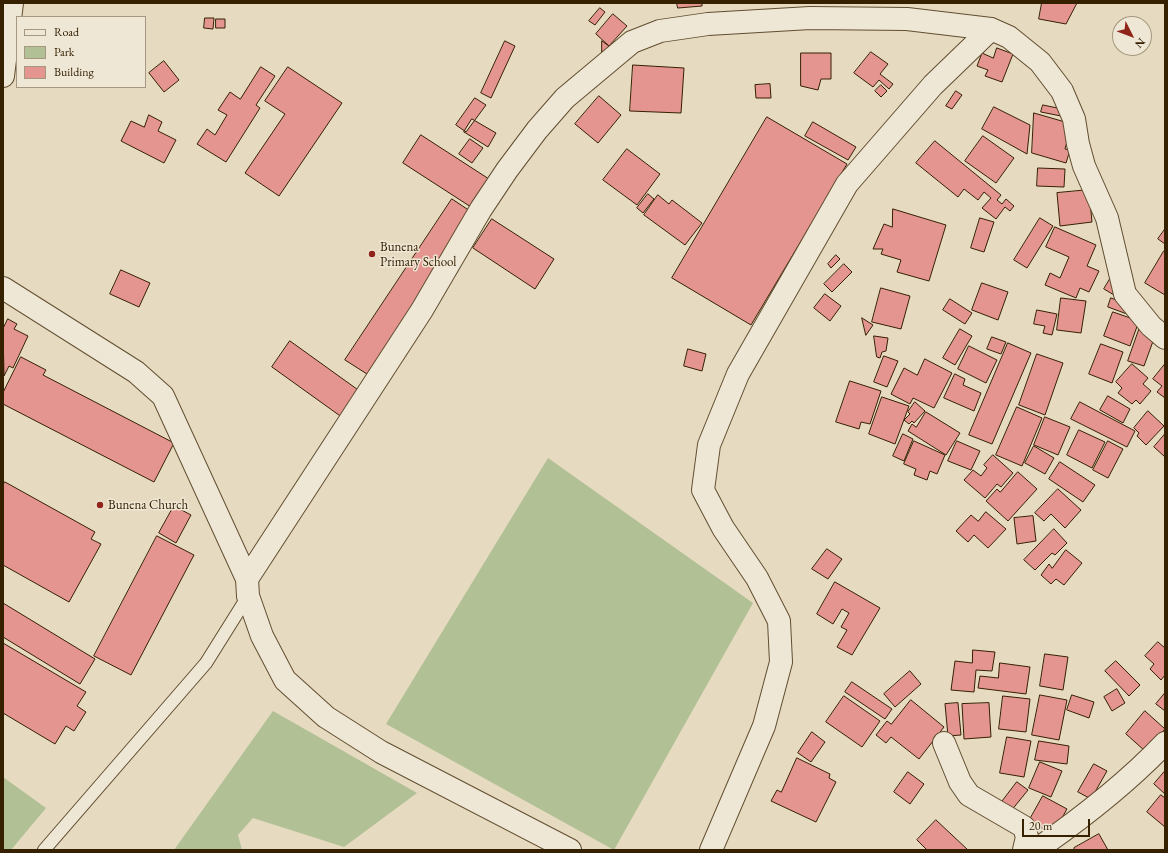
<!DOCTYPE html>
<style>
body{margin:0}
#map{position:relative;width:1168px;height:853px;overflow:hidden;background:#e6dac0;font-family:"EB Garamond",serif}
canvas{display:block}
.frame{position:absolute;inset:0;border:4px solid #352000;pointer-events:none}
.legend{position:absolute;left:16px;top:16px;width:130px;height:72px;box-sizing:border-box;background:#efe7d6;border:1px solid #a59780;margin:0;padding:5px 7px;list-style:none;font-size:12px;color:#352000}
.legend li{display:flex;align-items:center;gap:8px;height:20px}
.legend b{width:20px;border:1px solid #a59780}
.north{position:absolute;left:1112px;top:16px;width:40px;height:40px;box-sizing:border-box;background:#efe7d6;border:1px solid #a59780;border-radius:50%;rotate:132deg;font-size:11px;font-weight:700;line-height:16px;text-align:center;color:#352000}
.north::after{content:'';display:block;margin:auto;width:14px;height:18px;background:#8f2418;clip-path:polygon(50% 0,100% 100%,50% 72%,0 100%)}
.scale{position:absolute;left:1022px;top:819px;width:68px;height:18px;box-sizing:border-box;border:2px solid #352000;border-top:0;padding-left:5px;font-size:12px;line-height:14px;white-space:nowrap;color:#352000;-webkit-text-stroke:3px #efe7d6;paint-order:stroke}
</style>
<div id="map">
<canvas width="1168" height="853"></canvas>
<div class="frame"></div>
<ul class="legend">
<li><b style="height:5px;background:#efe7d6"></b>Road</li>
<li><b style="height:11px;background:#b2c095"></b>Park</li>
<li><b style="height:11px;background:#e59590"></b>Building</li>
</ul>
<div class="north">N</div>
<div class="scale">20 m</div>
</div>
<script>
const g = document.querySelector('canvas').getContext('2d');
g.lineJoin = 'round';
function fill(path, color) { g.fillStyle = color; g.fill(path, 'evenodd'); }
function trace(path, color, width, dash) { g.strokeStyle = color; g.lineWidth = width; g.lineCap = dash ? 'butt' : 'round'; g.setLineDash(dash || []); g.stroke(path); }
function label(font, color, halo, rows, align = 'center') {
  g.font = font + ' "EB Garamond",serif'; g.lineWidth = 3; g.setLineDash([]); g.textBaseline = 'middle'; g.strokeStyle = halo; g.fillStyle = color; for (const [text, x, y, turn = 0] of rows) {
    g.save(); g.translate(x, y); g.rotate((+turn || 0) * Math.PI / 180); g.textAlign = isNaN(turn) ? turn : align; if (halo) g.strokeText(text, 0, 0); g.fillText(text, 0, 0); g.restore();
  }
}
fill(new Path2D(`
 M548,458L753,603L614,850L386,724Z
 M273,711L417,793L344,847L253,818L238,835L242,850H174Z
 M3,777L46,808L11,850H3Z`), '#b2c095');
const building = new Path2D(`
 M677,3H702V6L678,8Z
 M1042,3H1077L1066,24L1039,19Z
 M600,8L605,12L595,25L589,21Z
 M613,14L627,26L609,46L596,34Z
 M205,18H214L213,29L204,28Z
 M216,19H225V28H216Z
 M505,41L515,46L491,98L481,93Z
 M602,41L613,49L602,57Z
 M997,48L1013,54L1002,82L985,76L988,70L977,66L982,53L993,58Z
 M871,52L888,64L880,74L893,84L889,89L879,80L873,87L854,73Z
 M801,53H831V79H821L818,90L801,86Z
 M164,61L179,80L164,92L149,73Z
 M633,65L684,68L681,113L630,111Z
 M261,67L275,76L256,105L260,108L226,162L197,144L207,129L215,135L227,115L218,110L230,92L240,99Z
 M288,67L342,103L279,196L245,173L285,114L265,101Z
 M770,84L771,98H756L755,85Z
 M881,85L887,91L881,97L875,91Z
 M956,91L962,95L952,109L946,106Z
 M599,96L621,115L598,143L575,124Z
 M475,98L486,105L466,132L456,125Z
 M1043,105L1067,110L1066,117L1041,112Z
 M994,107L1030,125L1027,154L982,129Z
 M1034,113L1072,124L1065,149L1070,150L1066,163L1032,153Z
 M149,115L162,122L158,131L176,140L164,163L121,141L131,121L144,127Z
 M767,117L847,164L751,325L672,278Z
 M472,119L496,133L488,147L464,132Z
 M813,122L856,147L848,160L805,136Z
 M421,135L489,179L471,207L403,163Z
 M983,136L1014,158L996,183L965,161Z
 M470,139L483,148L472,163L459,154Z
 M935,141L1001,195L997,200L1002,204L1006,199L1014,206L1010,211L1005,207L996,219L982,208L991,198L984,192L978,200L964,189L958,197L916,163Z
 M627,149L660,174L637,205L603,180Z
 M1038,168L1065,169L1064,187L1037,186Z
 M1089,190L1092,222L1060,226L1057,193Z
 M648,194L654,199L643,213L637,208Z
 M658,195L669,204L672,200L702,223L685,245L644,215Z
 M452,199L473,213L367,374L345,360Z
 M893,209L946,225L929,281L897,272L901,260L881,254L883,249H873L884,224L892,227Z
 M980,218L994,222L984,252L971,248Z
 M1040,218L1053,226L1027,268L1014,260Z
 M492,219L554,259L535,289L473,248Z
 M1055,227L1096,245L1087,266L1099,271L1089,292L1080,288L1076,298L1045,285L1050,273L1060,278L1069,257L1046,247Z
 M1165,229V244L1158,239Z
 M1164,251H1165V295L1145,283Z
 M836,255L840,259L831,268L828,264Z
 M844,264L852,272L832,292L824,284Z
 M121,270L150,283L139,307L110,294Z
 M1110,279L1120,286L1114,295L1104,289Z
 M982,283L1008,292L998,320L972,310Z
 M881,288L910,296L901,329L872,322Z
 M825,294L841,306L830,321L814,308Z
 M1061,298L1086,301L1081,333L1057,330Z
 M1111,298L1130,305L1127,314L1108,307Z
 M950,299L972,313L965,324L943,310Z
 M1037,310L1057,314L1052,335L1043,333L1045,326L1034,324Z
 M1113,312L1139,321L1130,346L1104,336Z
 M862,318L873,325L866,335Z
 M8,319L17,324L14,329L28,336L13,368L9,366L4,376L3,329Z
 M1140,327L1156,333L1144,366L1128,361Z
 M960,329L972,336L955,365L943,358Z
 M874,336L888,338L886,351L882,352L880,358L877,357Z
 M992,337L1006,342L1001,354L987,349Z
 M290,341L361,392L343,418L272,367Z
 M1008,343L1031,353L992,444L969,435Z
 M1101,344L1123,352L1112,383L1089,374Z
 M969,346L997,360L986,383L958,369Z
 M688,349L706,354L702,371L684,366Z
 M1037,354L1063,363L1045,415L1019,405Z
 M884,356L898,361L887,387L874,382Z
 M21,357L46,370L43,375L174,443L154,482L3,404V393Z
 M925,359L952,373L934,408L913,398L910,404L891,394L904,368L917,375Z
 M1132,364L1148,378L1143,384L1151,391L1140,404L1136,400L1132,404L1118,393L1122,388L1116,382Z
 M1165,364V398L1157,392L1162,386L1153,379Z
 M955,374L965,379L963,385L981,393L974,411L944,398Z
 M850,381L881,391L870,424L861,422L859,429L836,422Z
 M1108,396L1130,409L1123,423L1100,410Z
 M882,397L909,406L895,444L869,434Z
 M915,402L925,411L914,423L912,421L909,424L904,420L910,414L908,412Z
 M1080,402L1135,431L1127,447L1071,419Z
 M1017,407L1042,418L1022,466L996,455Z
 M1148,411L1164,426L1146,445L1137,436L1139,433L1134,428Z
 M926,412L960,433L946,455L908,431L912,424L916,427Z
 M1045,417L1070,427L1058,455L1034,445Z
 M1079,430L1105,442L1092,468L1067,455Z
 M903,434L913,439L904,461L893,456Z
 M1165,434V457L1154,447Z
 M914,441L945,455L937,474L930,471L927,480L914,475L916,469L904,464Z
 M957,441L980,451L971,470L948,461Z
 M1108,441L1123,449L1108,478L1093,470Z
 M1034,446L1054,458L1045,474L1025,463Z
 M993,455L1013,473L1001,487L997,484L985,498L964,480L973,470L981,476L987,468L984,465Z
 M1060,462L1095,485L1083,502L1049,479Z
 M1018,472L1037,489L1008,521L986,501L997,489L1000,492Z
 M5,482L95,532L91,539L101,544L69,602L3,565V485Z
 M1058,489L1081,510L1065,528L1051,514L1044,521L1035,513Z
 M174,506L191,515L176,543L159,533Z
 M986,512L1006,529L988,548L974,535L968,542L956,531L971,515L978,521Z
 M1033,516L1036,541L1017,544L1014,518Z
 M1054,529L1067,543L1055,555L1052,553L1035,570L1024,560Z
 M157,536L194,555L131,675L94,656Z
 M827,549L842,559L828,579L812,569Z
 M1066,550L1082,563L1064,585L1056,579L1051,584L1041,575L1049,564L1052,568Z
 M835,582L880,608L852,655L837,647L847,630L841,627L849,613L842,609L833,624L817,614Z
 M3,603L95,659L80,684L3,637Z
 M1158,642L1165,648V675L1161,680L1150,669L1154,664L1145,656Z
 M3,643L86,692L77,706L86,712L74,731L66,726L55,744L3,713Z
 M973,650L995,652L992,671L976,670L974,692L951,690L955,661L972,663Z
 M1045,654L1068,657L1063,690L1040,686Z
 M1116,661L1140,685L1129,696L1105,671Z
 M1000,663L1030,667L1026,694L978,688L980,676L998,678Z
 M910,671L921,684L895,707L884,694Z
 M852,682L892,709L885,719L845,692Z
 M1117,689L1125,703L1112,711L1104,697Z
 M1165,693V711L1156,704Z
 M1040,695L1067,700L1059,740L1032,735Z
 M1072,695L1094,702L1089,718L1067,710Z
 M844,696L880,721L862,747L826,722Z
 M1003,696L1030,699L1026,732L999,729Z
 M911,700L944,727L919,759L891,737L886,743L876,735L887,721L891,724Z
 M958,703L961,735L948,736L945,704Z
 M989,703L991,737L964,739L962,704Z
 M1145,711L1165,729L1145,751L1126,734Z
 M812,732L825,742L811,762L798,753Z
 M1007,737L1031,741L1024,777L1000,773Z
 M1039,741L1069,746L1067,764L1035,760Z
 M797,758L830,774L829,778L836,782L816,822L771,801L777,790L781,792Z
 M1040,762L1062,771L1051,797L1029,788Z
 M1094,764L1107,771L1091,799L1078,792Z
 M1165,771V794L1154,784Z
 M908,772L924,784L910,804L894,792Z
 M1017,782L1028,790L1011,811L1001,803Z
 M1161,795L1165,798V827L1147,812Z
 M1043,796L1067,809L1053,834L1029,821Z
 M936,820L968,850H927L917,840Z
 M1099,834L1108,850H1074V848Z`);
fill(building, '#e59590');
trace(building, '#352000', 1);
const service = new Path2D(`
 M44,850L206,663L248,596`);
const minor = new Path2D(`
 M3,76L12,3
 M3,288L136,372L163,396L247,579L248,596L262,636L285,680L326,717L381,752L570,850
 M247,579L422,310L481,209L507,170L537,130L565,98L632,42L660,31L708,24L810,18L907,19L991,29L1009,37L1040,62L1062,91L1074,119L1078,144L1084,166L1107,218L1125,294L1151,326L1165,338
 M944,743L960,782L969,795L1024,827L1027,837L1024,850
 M711,850L764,726L781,662L779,621L757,578L723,528L703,490L709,445L738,374L847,184L933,85L991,29
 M1036,850C1082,818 1127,783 1165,743`);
trace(service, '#614e30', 14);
trace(minor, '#614e30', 24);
trace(service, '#efe7d6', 12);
trace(minor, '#efe7d6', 22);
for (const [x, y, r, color] of [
 [372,254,4,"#8f2418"],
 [100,505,4,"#8f2418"]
]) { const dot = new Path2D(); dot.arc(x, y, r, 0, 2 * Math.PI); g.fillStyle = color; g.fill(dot); trace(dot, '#efe7d6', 1.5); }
label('13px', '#352000', '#efe7d6', [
 ["Bunena",380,247],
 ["Primary School",380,262],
 ["Bunena Church",108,505]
], 'left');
</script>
